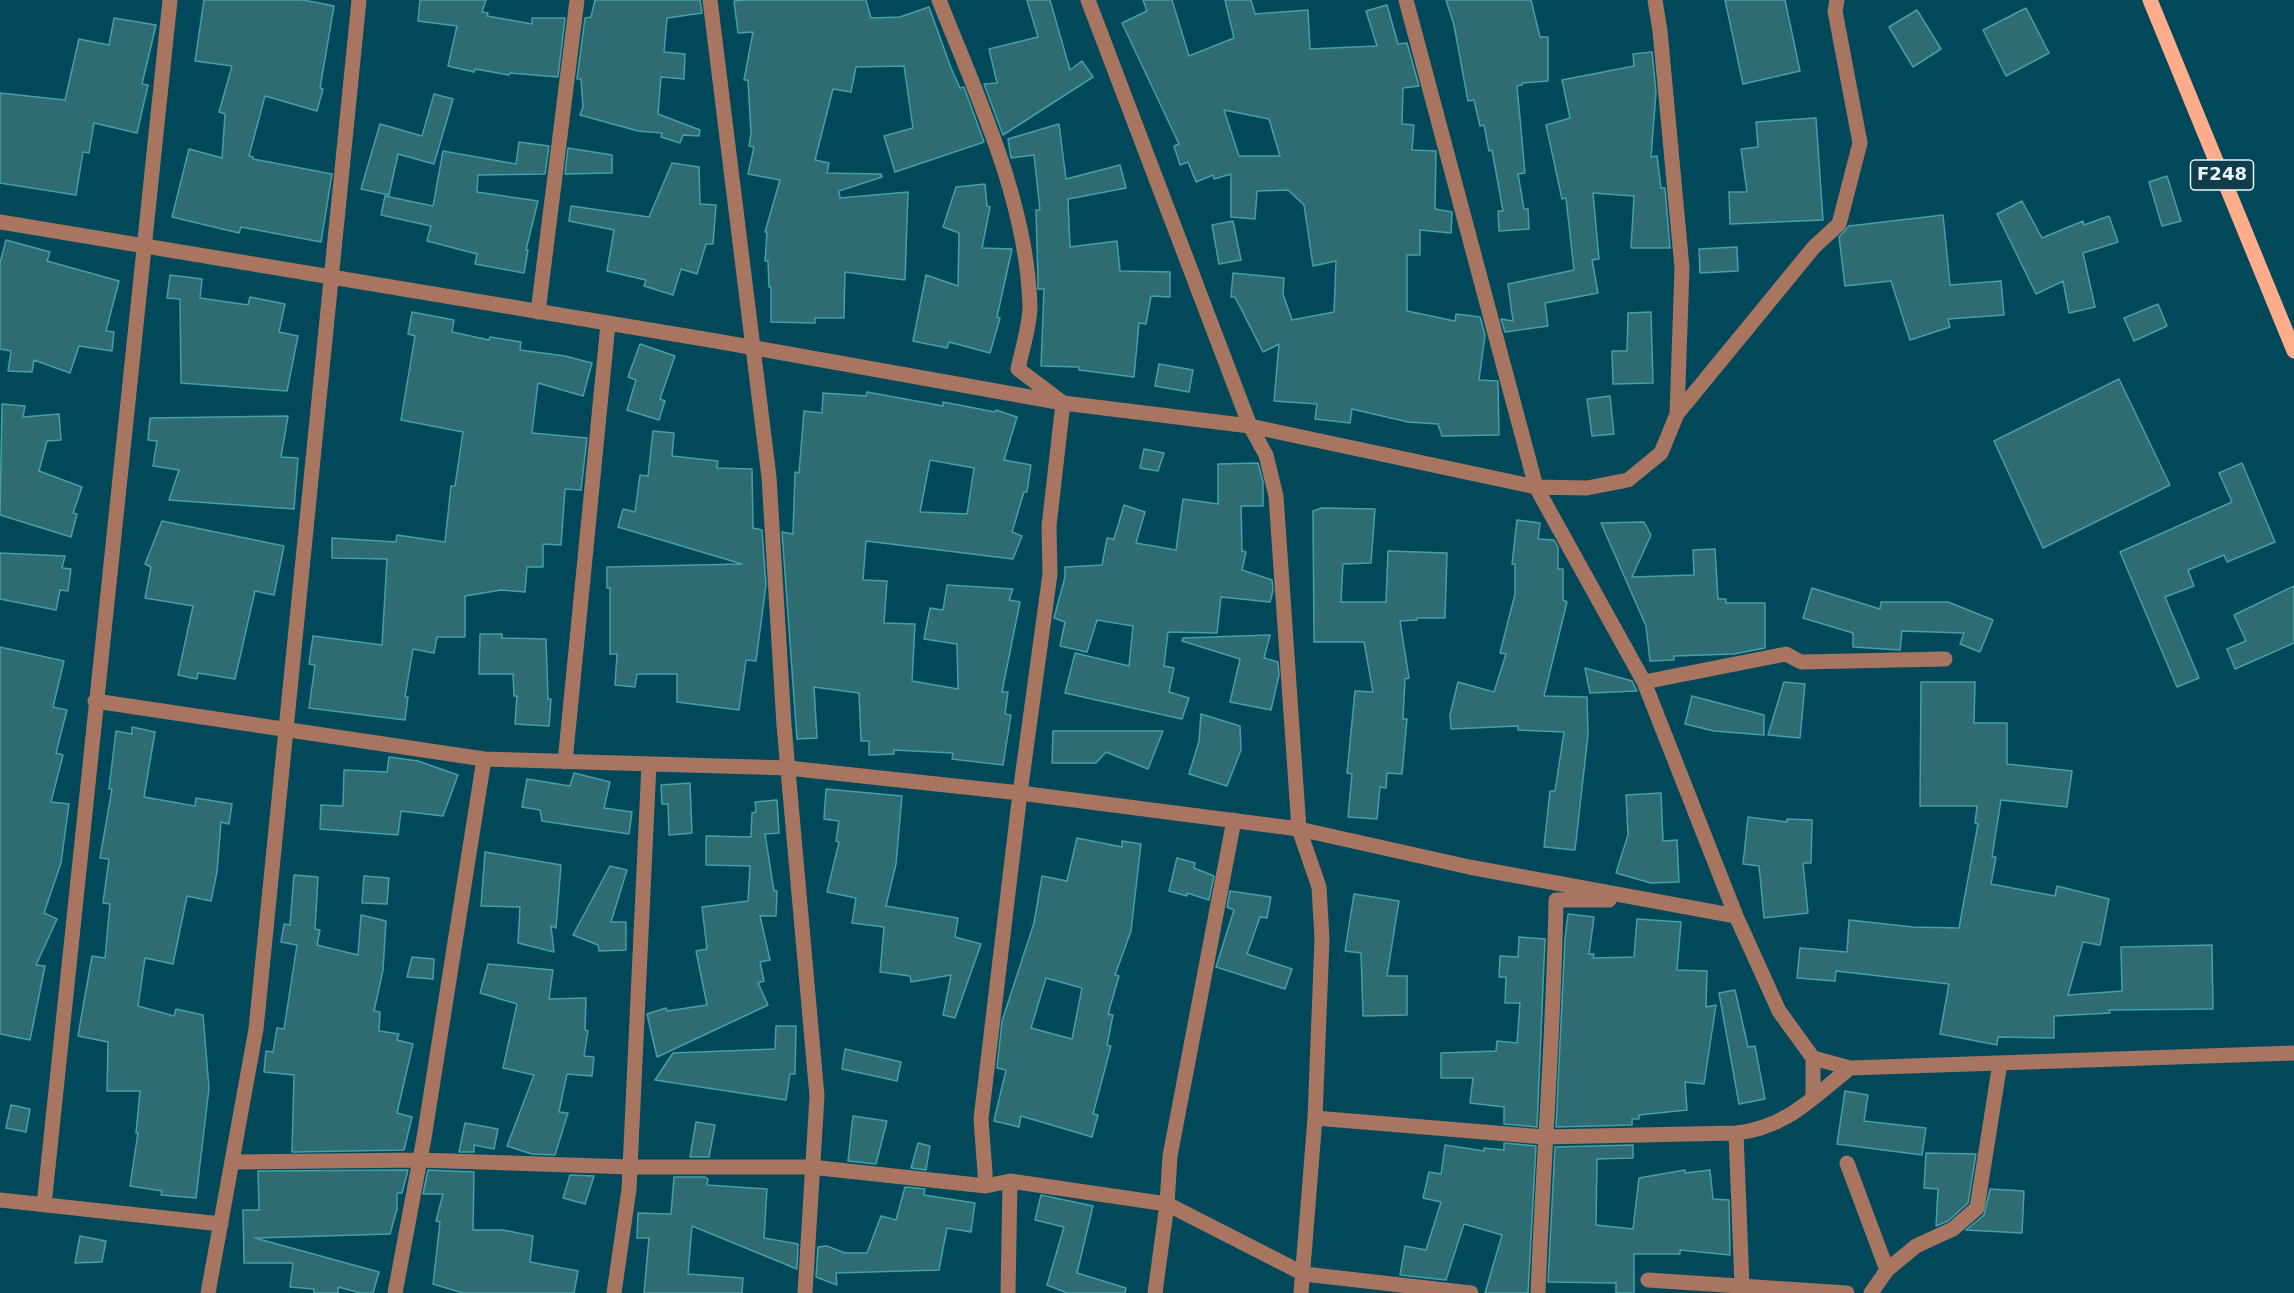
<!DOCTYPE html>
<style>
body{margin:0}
canvas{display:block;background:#01485b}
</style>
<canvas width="2294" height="1293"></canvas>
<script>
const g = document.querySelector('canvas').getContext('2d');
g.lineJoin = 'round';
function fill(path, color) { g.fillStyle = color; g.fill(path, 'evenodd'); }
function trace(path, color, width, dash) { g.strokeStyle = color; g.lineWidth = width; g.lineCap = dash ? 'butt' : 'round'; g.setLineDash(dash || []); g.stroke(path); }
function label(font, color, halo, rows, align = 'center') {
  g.font = font + ' "DejaVu Sans",sans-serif'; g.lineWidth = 5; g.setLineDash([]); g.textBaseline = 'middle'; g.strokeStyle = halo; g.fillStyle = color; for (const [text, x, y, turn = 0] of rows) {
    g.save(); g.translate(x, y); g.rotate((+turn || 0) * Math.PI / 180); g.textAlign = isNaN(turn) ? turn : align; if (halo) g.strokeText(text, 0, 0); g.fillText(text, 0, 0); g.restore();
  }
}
const building = new Path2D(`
 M204,0H303L334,6L320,88L323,89L317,111L265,96L249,156L253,157V159L332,174L321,242L241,227L239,233L172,217L189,149L222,158L225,114L219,112L232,66L195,61Z
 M420,0H486L482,12L488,13L487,16L532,24V18H565L558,77L510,73L509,75L475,69L474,72L448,66L457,26L418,21Z
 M595,0H700L702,13L667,18L664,52L685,54L684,79L661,77L658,114L700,130L699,136L683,135L680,143L661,137L662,133L638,131L580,115L583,107L581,79H577L585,18L591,17Z
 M745,0H866L871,18L900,17L929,7L951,68L960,88L964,87L984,142L895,172L884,136L913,128L904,66L856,67L851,92L833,89L815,160L829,163L827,173L881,174L882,177L839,191L840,198L908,192L905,280L845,272L844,318H815V323L771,322V287H769L768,261H765L767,232H765L780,180L748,174L754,147L749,146L751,134L748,80H744L753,32L738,33L734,1Z
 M1027,0H1050L1070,70L1082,61L1093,77L1003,135L984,84L997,83L989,49L1038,37Z
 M1143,0H1172L1189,56L1234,38L1225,0H1251L1255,14L1308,10L1310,49L1377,46L1366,11L1387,5L1398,44L1407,43L1419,86L1403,88L1402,124L1414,125L1412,150L1436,151L1435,209L1452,212L1451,233L1420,230V255H1407V311L1455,321L1456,314L1480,317L1485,335L1479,380L1498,381L1499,435L1442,436L1438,424L1408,422L1352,409L1350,423L1315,419L1317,404L1274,401L1279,344L1263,352L1235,297H1231L1233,273L1284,278L1283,294L1292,320L1334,312L1336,261L1313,266L1304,205L1288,190L1257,191L1255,219L1231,217V174L1214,179L1213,175L1196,182L1188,162L1180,165L1174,146L1179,144L1122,23L1147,11ZM1224,110L1269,119L1280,156H1239Z
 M1446,0H1531L1540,37H1548V81L1522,83V85L1517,86L1525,173L1518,174L1524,209H1528L1529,229L1499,231L1498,211H1503L1492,150L1489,151L1484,125L1480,126L1474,100L1468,101L1454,25Z
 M1725,0H1785L1800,71L1743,84Z
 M2026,8L2049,53L2006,76L1983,30Z
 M1917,10L1941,49L1913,67L1889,27Z
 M114,18L156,25L142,84L148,85L137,133L94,123L89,153L83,152L76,195L0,183V93L65,100L79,39L109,45Z
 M1652,52L1656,92L1651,157L1657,156L1661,188H1665L1670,248H1631L1634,196L1593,193L1599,259L1592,260L1598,293L1545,303L1548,326L1505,332L1501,319L1513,321L1508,284L1574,270L1566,198L1562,199L1546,125L1570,118L1562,80L1634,66L1633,54Z
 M434,94L453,99L434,164L398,154L389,195L361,189L380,124L422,136Z
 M1816,118L1823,220L1730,224L1729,192H1747L1741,149L1758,147L1756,122Z
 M1059,124L1066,179L1120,165L1126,188L1068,199L1070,247L1117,241L1120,271L1170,272V297L1151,296L1146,324L1139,323L1134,377L1079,370V367L1041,366L1044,289H1038V281L1036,210H1040L1034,155L1011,158L1008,139Z
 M519,142L549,146L545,174L478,175L477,192L538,201L526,250H528L524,273L475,264L477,254L427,241L431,226L381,215L385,196L433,206L443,151L516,164Z
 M568,148L612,155V173L565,174Z
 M672,163L699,167L700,204L716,205L713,244H706L697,274L681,269L673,295L644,286L646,280L607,271L614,230L569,221L571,206L649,217Z
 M2167,176L2181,221L2162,226L2149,182Z
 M985,184L987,206L990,207L982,248L1012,249L997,317L1000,318L990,353L949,342L947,348L913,341L926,275L958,286L959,233L943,227L956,187Z
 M2022,201L2042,238L2083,221L2084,225L2109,216L2118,242L2083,253L2095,307L2069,313L2063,281L2036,294L1997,214Z
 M1943,215L1950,285L2001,281L2004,315L1948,319L1950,327L1910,340L1891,281L1845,286L1839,237L1849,226Z
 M1233,221L1241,260L1219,264L1212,225Z
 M6,240L50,252L47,261L119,281L106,331L114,332L112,351L79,346L70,373L34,360L32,372L8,371L11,351L0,349V263Z
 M1737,247L1738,271L1700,273L1699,249Z
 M170,275L202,279L200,298L248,305L250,297L285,304L279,332L298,336L287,391L181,383L180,299L167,298Z
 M2158,304L2167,326L2134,341L2124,318Z
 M412,312L454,320L452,332L489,340L490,337L521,342L520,350L565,356L592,363L583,396L538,383L532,433L587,438L581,490L565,489L561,545L543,544V567H527L525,592L501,590L465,596V637H437L434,653L413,649L405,697H408L405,720L309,708L315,665L309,664L313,636L382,645L387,559L332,558V538L396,542L397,535L445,542L451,486H455L463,432L401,420L415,336L408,334Z
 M1651,312L1653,383L1613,384L1612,351H1627L1628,313Z
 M640,344L675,356L660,399L665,401L659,420L627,410L636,380L628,377Z
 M1159,364L1193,370L1189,392L1155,386Z
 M2119,379L2170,485L2043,548L1994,441Z
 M867,392L943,406V402L995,412L996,410L1017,417L1004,460L1031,465L1027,492H1024L1012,532L1022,536L1013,559L866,541L863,580L887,581L884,623L915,624L912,681L958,689L957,644L924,639L930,608L943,610L947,585L1013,589L1009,600L1020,602L1002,692H1008L1005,714L1011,715L1003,765L952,759L953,753L894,750V754L869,755V741H861L859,693L814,687L817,738L797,739L782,532L793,534L795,472L799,473L804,411L822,413L823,393L866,396ZM930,460L974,468L967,514L920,512Z
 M1610,396L1614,434L1592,436L1587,399Z
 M2,404L25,406L23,417L59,414L61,440L47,441L39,471L82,487L73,513L77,514L71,537L0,515Z
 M288,416L281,457L298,458L294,509L169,500L179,470L153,466L157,441L148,440L150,418Z
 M653,431L674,433L672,456L718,461L717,468L752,469L753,528L762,530L766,585L756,661L746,660L739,710L677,702V674H637L635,687L615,685L617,654H610V588H607V567L742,564L618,527L623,509L635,512L640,475L648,476Z
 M1144,449L1164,453L1158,471L1140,468Z
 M1258,463L1263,482V506H1241L1242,551L1246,552L1242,570L1272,580L1273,591L1270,602L1221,597L1217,633L1168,632L1164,666L1174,668L1169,692L1189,698L1182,719L1065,693L1075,653L1129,666L1133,626L1097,620L1087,652L1060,646L1065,622L1054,618L1065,577V567L1102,565L1107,538L1114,539L1124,505L1145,512L1136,543L1176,550L1183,499L1218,504V464Z
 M2242,463L2275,542L2227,562L2224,555L2188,570L2194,586L2165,597L2199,678L2177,687L2120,552L2232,502L2219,473Z
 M1322,508L1375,509L1371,563L1343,564L1341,602H1386L1388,551L1447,553L1445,618H1417V620L1400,621L1409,678L1405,679L1403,719H1407L1402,774L1387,773L1386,788L1380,787L1377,819L1348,817L1352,774L1347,773L1355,691L1373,692L1364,642H1314L1313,511Z
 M1517,520L1540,523L1538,539L1554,540L1558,547V569H1563V600L1567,602L1544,696L1587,697L1588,735L1575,850L1544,847L1550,791H1555L1564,732L1518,730V726L1451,729L1450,715L1458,682L1494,692L1506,654L1500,653L1515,594V564H1512Z
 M162,521L284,546L274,595L255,591L235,679L198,673L197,679L178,675L193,606L145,598L151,567L145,564Z
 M1644,522L1651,535L1632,577L1694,575L1693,550L1715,549L1718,599H1726V603H1765V648L1734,654L1674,656V660L1650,661L1646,626L1601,523Z
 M0,553L65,556L62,568L71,569L68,591L60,590L56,610L0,599Z
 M2294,586V643L2235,669L2227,649L2246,641L2234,615Z
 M1812,588L1880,609L1881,602H1948L1993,620L1980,652L1960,644L1964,633L1902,631L1900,650L1853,647V633L1803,618Z
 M480,634H502V638L546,639L548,699H551L549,726L515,724L517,696H514L513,674H479Z
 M1270,635L1264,658L1278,662L1279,675L1271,710L1230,702L1240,659L1182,641L1183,638Z
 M0,647L64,661L53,707L67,710L56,753L63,755L51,802L69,804L61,863L44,913L57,919L36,965L45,966L30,1040L0,1034Z
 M1585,668L1632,681L1637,691L1590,693Z
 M1784,682L1805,684L1800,738L1768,735Z
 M1921,682H1975L1974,723H2007V764L2072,771L2067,807L2001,800L1992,857H1996L1991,884L2055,896L2057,886L2109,899L2100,945L2083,942L2068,995L2122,991L2121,947L2212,945L2213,1009L2109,1010L2110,1013L2054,1016V1038L1998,1037L1997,1045L1940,1034L1949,984L1836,971L1835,981L1797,978L1800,948L1847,952L1849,920L1913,927L1959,928L1978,824L1975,823L1977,806H1920Z
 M1692,696L1764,715V735L1714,731L1685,724Z
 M1201,714L1240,726L1241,750L1227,786L1189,774L1199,741Z
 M132,727L155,732L144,797L195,806L196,798L232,804L229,824L221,822L217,872L211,901L187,896L173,964L145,958L138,1006L174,1016L176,1009L203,1015L209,1088L196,1198L161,1195L162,1191L130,1186L138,1133H136L140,1091H107L108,1042L78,1036L92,956L105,958L110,904L103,903L109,859L100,858L112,789H109L116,731L132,734Z
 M1053,731H1163L1148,769L1106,752L1096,763H1052Z
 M389,757L418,761L458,775L443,816L401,811L398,835L320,829L321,805L343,806L344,770L387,772Z
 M574,773L610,782L604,808L632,812L629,834L542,821L540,810L522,807L527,779L570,786Z
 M690,783L692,833L669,835L668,804H662L661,785Z
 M826,789L902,796L896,864L886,906L958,918L955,937L981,944L955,1018L943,1015L951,975L911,982L910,976L880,972L884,927L852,923L856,898L827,892L839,842L836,841L839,821L824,819Z
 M1661,793L1663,841L1677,840L1679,882L1651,883L1616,873L1628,835L1626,795Z
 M777,800L779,833L765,834L774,891H777L776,916H760L770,960L760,962L764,981L758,983L768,1005L657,1057L647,1014L666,1008L667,1011L707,1005L696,951L707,949L702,907L748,901L750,866L706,865V836L751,837L752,813L756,812L755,802Z
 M1748,817L1787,822V819L1812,820L1811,863H1803L1808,913L1764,918L1759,866L1743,864Z
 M1077,838L1122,847V841L1141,844L1131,931L1115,975L1119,976L1108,1014L1113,1015L1107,1045L1111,1046L1093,1114L1098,1115L1092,1137L1021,1116L1019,1127L994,1121L1006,1070L997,1068L1002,1021L1034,923L1042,876L1067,881ZM1046,978L1082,988L1072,1039L1031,1028Z
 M485,852L561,865L556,928L551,926L554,952L518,943L520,907L481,906Z
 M1177,858L1195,863L1194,868L1214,876L1209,900L1187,893V896L1169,891Z
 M610,866L627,870L611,922H626V950L599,951L598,945L573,935Z
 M294,875L318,877L315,929L320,930L317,945L358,955L361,915L386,921L383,970L374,1011L380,1012L379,1031L399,1034L397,1040L413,1044L397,1113L412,1117L404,1150L292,1152L294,1075L264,1072L266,1051L273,1052L277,1028L284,1029L297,945L281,942L284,924L290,925Z
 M364,876L389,878L387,904L362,903Z
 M1230,891L1271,897L1267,918L1260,917L1247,954L1292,969L1285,989L1216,967L1234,910L1227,907Z
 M1354,894L1399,901L1387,976H1407V1015L1363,1016L1361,953L1345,951Z
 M1568,914L1594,917L1589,954H1594L1593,958L1634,957L1637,919L1681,922L1677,970L1707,971L1706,1007L1716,1005L1704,1084L1685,1082L1687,1110L1639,1115V1119H1632V1125L1556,1127L1565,939Z
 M1519,937L1545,939L1537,1127L1504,1124V1107L1470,1103L1473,1078H1441V1053L1496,1051L1497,1041L1517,1043L1520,1003H1505L1506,977H1499L1500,956L1518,957Z
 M412,957L434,959L433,979L407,977Z
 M488,964L553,970L549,999L586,998L585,1030L588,1031L584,1056L594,1057L592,1076L567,1074L559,1112L568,1113L555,1155L532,1154L507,1146L534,1075L503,1068L517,1004L480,993Z
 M1735,990L1748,1047L1755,1046L1765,1099L1739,1104L1719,993Z
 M776,1026H796L795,1074H790L786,1100L655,1080L673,1053L775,1049Z
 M845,1049L901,1062L897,1081L842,1069Z
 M1845,1091L1868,1095L1864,1121L1926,1128L1922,1155L1837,1144Z
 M11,1105L30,1109L26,1132L6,1128Z
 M853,1116L887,1121L876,1164L848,1161Z
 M696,1122L715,1125L709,1157H690Z
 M465,1123L498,1129L494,1149L474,1145V1152H459Z
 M918,1143L930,1146L926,1170L911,1168Z
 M1504,1143L1536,1146L1528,1293H1485L1502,1235L1464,1224L1446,1280L1400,1275L1405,1246L1426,1250L1441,1202L1423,1198L1429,1172L1441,1174L1445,1145L1484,1151V1148L1504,1150Z
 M1633,1145V1158L1597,1159L1596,1225L1633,1229L1639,1178L1685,1170V1173L1710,1170L1713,1199L1729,1200L1730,1255L1680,1250V1254H1634V1293H1616V1283L1548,1282L1555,1147Z
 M1926,1153L1976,1154L1968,1203L1948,1221L1936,1226L1938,1189L1924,1188Z
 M408,1170L402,1193H397V1209L390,1234L255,1238L379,1272L373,1293H361L338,1287V1293H314V1289L290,1287L293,1263H244L243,1210H259L258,1171Z
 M428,1170L474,1172L473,1230H503L533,1236L530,1262L578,1271L574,1293H463L433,1284L440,1222L436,1221L443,1194H423Z
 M570,1175L594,1176L585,1204L563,1198Z
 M674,1177H705L708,1179L707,1185L767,1189L764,1238L798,1244L797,1269L692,1226L688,1274L743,1278L742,1293H644L649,1238H637L638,1213L671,1214Z
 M905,1187L925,1189L924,1195L975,1203L971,1232L947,1228L939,1270L836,1273L837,1285L816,1277L818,1247L827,1246L845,1253H867L881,1216L896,1220Z
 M1990,1189L2024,1191L2022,1233L1966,1230L1984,1215Z
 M1041,1195L1093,1206L1077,1273L1126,1288L1125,1293H1067L1047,1285L1064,1227L1035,1220Z
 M80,1236L106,1241L102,1262L75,1263Z`);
fill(building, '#2f6c72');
trace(building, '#44a0a8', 1.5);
trace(new Path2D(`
 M710,0L769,477L784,725L817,1096L805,1293
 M939,0C977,96 1027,201 1030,306C1030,326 1022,349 1018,369L1063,403L1049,526L1050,574L1020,793L981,1119L986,1186
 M1088,0L1250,426L1266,455L1276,496L1299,829L1319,887L1322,939L1315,1118L1301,1293
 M1406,0L1536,487L1587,488L1628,480L1661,453L1677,414L1682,268L1660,31L1655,0
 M0,222L716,341L1063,403L1250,426L1536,487L1644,682L1736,916L1779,1011L1813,1058L1850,1068L2294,1053
 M538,312L577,0
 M1677,414L1814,247L1839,224L1860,143L1835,11L1837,0
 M1644,682L1786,654L1801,662L1945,659
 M95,701L484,759L788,768L1020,793L1299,829L1469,867L1736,916
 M565,762L608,324
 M1813,1097V1058
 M1315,1118L1544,1137L1736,1133C1786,1128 1812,1098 1850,1068
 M1736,1133L1742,1286
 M232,1162L420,1160L630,1167H811L986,1186L1010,1181L1167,1204L1304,1274L1471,1293
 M1847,1163L1887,1270
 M0,1200L221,1224
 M44,1205L170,0
 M1648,1280L1847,1293
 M208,1293L256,1029L359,0
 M395,1293L424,1138L484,759
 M614,1293L629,1189L649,764
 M1008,1293L1010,1181
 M1155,1293L1167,1204L1170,1156L1234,820
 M1538,1293C1543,1162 1554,1031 1556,900H1609
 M1871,1293L1887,1270L1916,1246L1953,1229L1977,1208L2000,1063`), '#a77560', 15);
trace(new Path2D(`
 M2150,0L2294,351`), '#feac8a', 15);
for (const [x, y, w] of [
 [2222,175,63]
]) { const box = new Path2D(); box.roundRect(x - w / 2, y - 15, w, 30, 4.5); g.fillStyle = '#113c4a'; g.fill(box); trace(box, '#e7f6fc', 1.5); }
label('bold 18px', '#e7f6fc', null, [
 ["F248",2222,175]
]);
</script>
